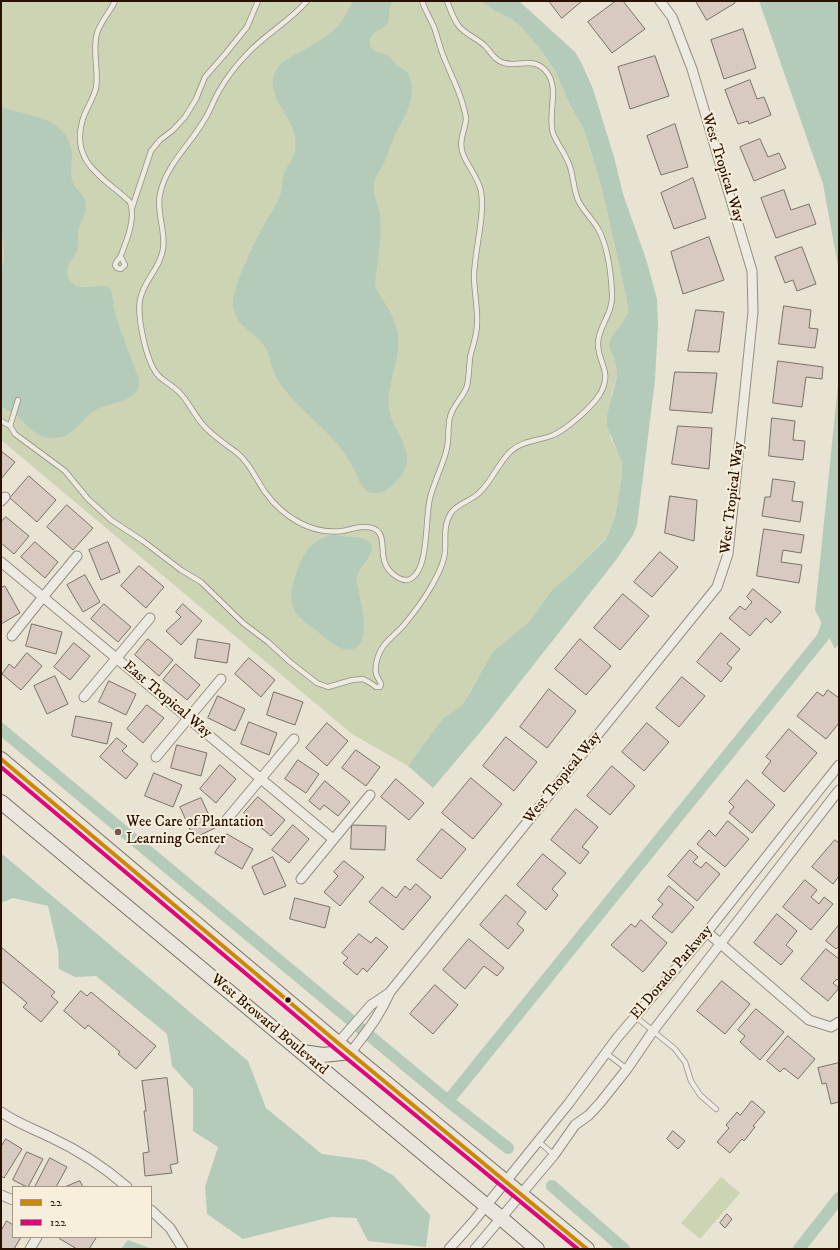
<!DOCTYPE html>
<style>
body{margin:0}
#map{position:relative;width:840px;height:1250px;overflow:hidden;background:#e9e3d3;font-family:"IM FELL DW Pica",serif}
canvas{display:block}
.frame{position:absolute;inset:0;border:2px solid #291000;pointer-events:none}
.legend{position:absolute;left:12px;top:1186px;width:140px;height:52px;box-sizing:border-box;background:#f7efdc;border:1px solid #a59684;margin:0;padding:5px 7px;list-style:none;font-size:12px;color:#291000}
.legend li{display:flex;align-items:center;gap:8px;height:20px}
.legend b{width:20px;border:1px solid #a59684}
</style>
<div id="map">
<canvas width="840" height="1250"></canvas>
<div class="frame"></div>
<ul class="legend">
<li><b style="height:5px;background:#ce8800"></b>22</li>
<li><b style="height:5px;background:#e5007d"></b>122</li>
</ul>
</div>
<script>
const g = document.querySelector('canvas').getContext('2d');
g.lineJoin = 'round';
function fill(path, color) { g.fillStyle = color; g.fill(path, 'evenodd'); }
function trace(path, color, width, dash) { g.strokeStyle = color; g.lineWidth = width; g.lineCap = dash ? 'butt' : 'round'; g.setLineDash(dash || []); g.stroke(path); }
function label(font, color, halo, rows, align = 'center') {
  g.font = font + ' "IM FELL DW Pica",serif'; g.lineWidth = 4; g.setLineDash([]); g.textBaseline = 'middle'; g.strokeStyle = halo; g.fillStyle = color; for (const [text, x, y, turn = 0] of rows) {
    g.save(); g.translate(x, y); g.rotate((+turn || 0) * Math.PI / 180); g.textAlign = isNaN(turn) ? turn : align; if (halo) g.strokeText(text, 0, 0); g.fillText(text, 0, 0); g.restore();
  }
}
fill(new Path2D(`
 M1,1H480L492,9L513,20L522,28L543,53L555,71L571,107L582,126L589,145L602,189L627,301L628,312L624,320L618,328L612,355L616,365L617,376L611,396L610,437L618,452L622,463V474L615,517L606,538L574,571L551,591L530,621L517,633L477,679L463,704L456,710L443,718L408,766L352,734L1,440Z
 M721,1177L740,1193L700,1239L681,1223Z`), '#ccd4b4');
fill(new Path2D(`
 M353,1H393C387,9 391,17 387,24C383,31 374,29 371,37C365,53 383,52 389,56C392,58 393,63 396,65C399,67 402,68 404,70C410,73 412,83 412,89C412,108 401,122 393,139C389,148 387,157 383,165C379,171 375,177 374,184C372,195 379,206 380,217C382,239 377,262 375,284C377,293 383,299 387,307C392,314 395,322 397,331C403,357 386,382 389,408C391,426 408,442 407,460C406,470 397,483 389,488C382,493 373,496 366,490C359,484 357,475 353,467C350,462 346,456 343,451C324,425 295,408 278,380C271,369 271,356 264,345C255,331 234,326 233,305C233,286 254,243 264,225C269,216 276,206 280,196C283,188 281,179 285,171C288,164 294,159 295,151C303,117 253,94 282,62C300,52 325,40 339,25C344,18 349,9 353,1Z
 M480,1H519L575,52L582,64L593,89L614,157L623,194L646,259L657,299L658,325L655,380L637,525L633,535L616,560L487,724L433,788L408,766L443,718L456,710L463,704L493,652L530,621L551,591L574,571L606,539L615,517L622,474V463L607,426V416L617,376L616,365L609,345L611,338L624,320L628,312L627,301L602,189L589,145L582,126L571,107L555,71L543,53L522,28L513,20L492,9Z
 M759,1H839V271L823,184Z
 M1,107C26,116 63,116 71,147C74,158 69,169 72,180C73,187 81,191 84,198C90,212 80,220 78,233C78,237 79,243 78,248C75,258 63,267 69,279C80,296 99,280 111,289L114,309L119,326L139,379C142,403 109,402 95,410C79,421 73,440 49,438C35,437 27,424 17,416C12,412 6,409 1,406V270C6,259 4,244 1,233Z
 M839,375V644L835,649L815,610Z
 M331,535L361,538L371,543C376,559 353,567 357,584C360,599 373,643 353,649C349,650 344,650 341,648C333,645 325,637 318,632C309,625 295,617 292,604C289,592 295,576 299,565C306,549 314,540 331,535Z
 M1,853L248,1061L266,1108L322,1154L366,1160L394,1176L430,1215L426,1247L368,1241L356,1218L331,1217L243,1239L207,1214L205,1187L218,1147L193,1131V1089L172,1066L167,1034L96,976L75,977L59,969L58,949L48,906L13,898L1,903Z
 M128,1240L152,1249H121Z`), '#b4cbba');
trace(new Path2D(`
 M1,729L448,1101L508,1148
 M448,1101L823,637L839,587
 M552,1186L624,1249
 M799,1249L839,1198`), '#b4cbba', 12);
const building = new Path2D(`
 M549,1H582L562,18Z
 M616,1H623L645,29L612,53L588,22Z
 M696,1H734L735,3L707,20Z
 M743,29L756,68L724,79L711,40Z
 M655,56L669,96L630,109L618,67Z
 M750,80L757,99L764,97L771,115L749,124L748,121L738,124L725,90Z
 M675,124L688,167L661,175L647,136Z
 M760,139L768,157L779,153L786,168L754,181L740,147Z
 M693,178L706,218L674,229L661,193Z
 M784,190L791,210L809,204L816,224L776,238L761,198Z
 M709,237L724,280L683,294L671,252Z
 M802,247L816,284L797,291L793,280L785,283L775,257Z
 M784,306L811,310L809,328L818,329L815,348L779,344Z
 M696,310L724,312L719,352L688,351Z
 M778,361L823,367L822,379L806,377L802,407L773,403Z
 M675,372L717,373L712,413L670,410Z
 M772,418L795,421L793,440L805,441L803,460L769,456Z
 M678,426L712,428L709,469L672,464Z
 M1,451L15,462L1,479Z
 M29,476L56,500L37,522L10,498Z
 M773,479L795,482L792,501L803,502L800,522L762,516L765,497H770Z
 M670,496L697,500L694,541L665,533Z
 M67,505L93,528L73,550L47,527Z
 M6,517L29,536L14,554L1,543V522Z
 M764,529L804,535L801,553L783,550L781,562L802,565L799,583L757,576Z
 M35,542L58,562L45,578L21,557Z
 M108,542L120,572L101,580L89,550Z
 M660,552L678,567L652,597L634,582Z
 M139,566L164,587L146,608L121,586Z
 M85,575L100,602L83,612L67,585Z
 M5,586L20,613L1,624V588Z
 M753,589L781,612L771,623L766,618L750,636L729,618L740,606L745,610L752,602L747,597Z
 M623,594L649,616L620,650L594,628Z
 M104,604L131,627L118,642L91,619Z
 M183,604L202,621L181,645L166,631L181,617L176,612Z
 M32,624L62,632L56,654L26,646Z
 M721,633L740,649L727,664L732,668L721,682L697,662Z
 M148,639L173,660L159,676L135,655Z
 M198,639L230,644L227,663L195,658Z
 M580,639L611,666L586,695L555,669Z
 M74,643L90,656L70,680L54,667Z
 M27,653L42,666L21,690L2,674L9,664L14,668Z
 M249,658L275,680L261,697L235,674Z
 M176,664L200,685L187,700L163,680Z
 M55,676L68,704L47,714L34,686Z
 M682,677L705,696L679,727L656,708Z
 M109,681L136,694L126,715L99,702Z
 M549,689L576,711L547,748L520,727Z
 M828,690L839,698V723L826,739L797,716L817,692L823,696Z
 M274,692L303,702L295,725L267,715Z
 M218,696L245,709L235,731L208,718Z
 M147,705L164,718L143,743L127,729Z
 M76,716L112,723L107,744L72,736Z
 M249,722L277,733L269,755L241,744Z
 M327,723L348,741L327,766L306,748Z
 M647,723L669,742L644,771L622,752Z
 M789,729L817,753L784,792L762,773L771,761L766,757Z
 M506,737L537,762L514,791L483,766Z
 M117,738L127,746L122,751L138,764L126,779L100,757Z
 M177,745L207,753L201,776L171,768Z
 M356,750L380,767L366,786L342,768Z
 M298,760L319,774L306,793L285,779Z
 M220,765L236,779L216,803L200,789Z
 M612,766L635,786L610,815L587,796Z
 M154,773L182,785L173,807L145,796Z
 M471,778L502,804L473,839L442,813Z
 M396,779L424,803L409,820L381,797Z
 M747,780L775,805L752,833L729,813L734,807L729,802Z
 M325,781L350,802L338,816L324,805L320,810L309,801Z
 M258,797L285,820L271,836L244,813Z
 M201,798L215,828L194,838L180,807Z
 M576,809L598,827L582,847L589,852L580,864L551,840Z
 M728,821L749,839L725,867L697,844L709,830L715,836Z
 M293,825L309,839L289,863L272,850Z
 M352,825L386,826L385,850L351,849Z
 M442,829L466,849L441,879L417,860Z
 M227,834L253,849L242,869L215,853Z
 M835,840L839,843V876L833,884L812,867Z
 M690,850L698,857L693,862L701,868L706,862L720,874L697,901L668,876Z
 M543,854L566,873L552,889L558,895L546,910L517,885Z
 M273,857L286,886L264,895L252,867Z
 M344,861L364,877L340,906L324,892L338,876L334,872Z
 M805,880L817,890L811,897L819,904L824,897L833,904L811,930L783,907Z
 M416,884L431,897L403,930L369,902L382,887L396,898L405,886L410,890Z
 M669,886L694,907L672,933L652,917L663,904L658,900Z
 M506,895L526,912L517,924L524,930L508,949L480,925Z
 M295,898L330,907L325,928L290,919Z
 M777,914L797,931L786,945L793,951L781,965L754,943Z
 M641,920L667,943L643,972L611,945L631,924L635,927Z
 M839,925V946L836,949L826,941Z
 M359,934L371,943L376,937L388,947L367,972L363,968L357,975L343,963L348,958L342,953Z
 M469,939L504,968L497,976L484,966L465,989L443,970Z
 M1,947L55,992L51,996L58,1002L41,1022L23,1007L27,1003L1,981Z
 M826,949L839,959V981L837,979L833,983L839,988L828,1001L801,979Z
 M722,981L750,1004L725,1034L697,1011Z
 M435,985L458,1005L433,1034L410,1014Z
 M81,991L87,996L91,992L156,1046L136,1069L118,1054L120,1052L88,1025L85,1029L64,1011Z
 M756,1009L784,1032L760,1060L740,1042L745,1036L738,1030Z
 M788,1036L815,1059L798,1079L784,1068L780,1072L767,1061Z
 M839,1063V1102L831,1104L826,1083L822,1084L818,1068Z
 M167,1078L178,1163L170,1165L172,1173L145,1176L143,1153L149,1152L144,1111H146L142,1081Z
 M752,1101L765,1112L753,1126L755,1127L744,1141L742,1139L730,1153L717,1142L729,1128L726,1125L737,1112L740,1115Z
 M673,1131L685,1141L678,1149L667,1139Z
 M6,1139L22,1149L4,1178L1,1176V1147Z
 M27,1152L43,1159L28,1187H27L13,1180Z
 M50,1158L67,1167L56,1187H35Z
 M80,1181L83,1187H65Z
 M727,1214L732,1219L725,1228L720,1223Z
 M7,1221L13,1225V1237H21L14,1249H1V1231Z
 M61,1237H94L96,1238L89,1249H77L60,1239Z`);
fill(building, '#d8cac0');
trace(building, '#787166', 1);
const lane = new Path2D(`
 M115,1C110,12 101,21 97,33C92,51 99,70 96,88C93,100 85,110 82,122C71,164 105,178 130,202C136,218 127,240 121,255C120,259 116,260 115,265L117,268L121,269L125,265L121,257
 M307,1C290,21 267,33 249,52C238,63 227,77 219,91C213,101 210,112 203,122C189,146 166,165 160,194C156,212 166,231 163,249C160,269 143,281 140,300C137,317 146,360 157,374C163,381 172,385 179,392C189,402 194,415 204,426C213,436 225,444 236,452C250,463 255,478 265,492C282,516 311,535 342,531C349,530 356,527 363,527C390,526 379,550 385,563C388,572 403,585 412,578C429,567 425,518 430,498C434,482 442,467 446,452C450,440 447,428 450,417C453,405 463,398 467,386C469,377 469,367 470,358C472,347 477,336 477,324C478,308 474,292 474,275C475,249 485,216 481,191C478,177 468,167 463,154C458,141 465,131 466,119C466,116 464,109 463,105C459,90 451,75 445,60C440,49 438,38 434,27C430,18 425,10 422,1
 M132,208L151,151L160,140L173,130L185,117L196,99L205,77L226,53L247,27L258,1
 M18,400L10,426L15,434L65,471L88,499L111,520L143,541L181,570L201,582L243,623L268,642L290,662L317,683L328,687L352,680L363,679L369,682L376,687H380L381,684C380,680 376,677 376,673C375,670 376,667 376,664C380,644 390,640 403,626C413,614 423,601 431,587C437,576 444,564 445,551C446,538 443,525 451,513C458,503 471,501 479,493C492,481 498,463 511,451C522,441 537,441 551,436C565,431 592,407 600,394C613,371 598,364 598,344C598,326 613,315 612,294C611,273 608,245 597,227C591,218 584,211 579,202C573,190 574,176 569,164C565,153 557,144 553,133C547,113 561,87 545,70C533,57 519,67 504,63C495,61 491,52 485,46C477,38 464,34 458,25C453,18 450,9 447,1
 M1,421L10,426
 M636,1017L675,1049L685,1062L691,1081L700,1095L716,1109
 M606,1053L627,1069
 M538,1141L554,1155`);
const street = new Path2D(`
 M1,501L5,497
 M1,562L333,839
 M12,636L43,597L77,556
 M84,697L150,618
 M156,757L221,679
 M227,819L294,739
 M301,879L370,795
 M707,932L809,1020L831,1027L839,1022
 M338,1043L371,1005L389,993
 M351,1052C367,1031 379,1017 390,992L717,587L728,554L753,312L752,271L692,69L672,17L660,1
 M1,1112C16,1123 34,1129 50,1137C78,1150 103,1166 127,1187
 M1,1195L13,1200
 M151,1210L170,1228L183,1249
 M30,1249L37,1237
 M449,1249L473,1222L569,1103L617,1038L707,932L839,765
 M475,1249L554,1155L575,1125L589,1115L600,1103L627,1069L653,1031L839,790`);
const primary = new Path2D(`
 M1,759L338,1043L587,1249
 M1,802L501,1218L537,1249
 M302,1052L323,1055L351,1052`);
trace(lane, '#948d82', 6);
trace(street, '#948d82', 11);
trace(primary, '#787166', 16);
trace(lane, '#edeae2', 4.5);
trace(street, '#edeae2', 9);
trace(primary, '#eae6dd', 14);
trace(new Path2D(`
 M1,759L338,1043L587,1249`), '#ce8800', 4);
trace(new Path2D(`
 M1,767L334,1048L578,1249`), '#e5007d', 4);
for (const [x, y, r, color] of [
 [118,832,4,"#6c5a4a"],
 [288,1000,3.5,"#291000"]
]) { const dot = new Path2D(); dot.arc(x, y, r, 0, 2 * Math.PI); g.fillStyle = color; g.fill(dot); trace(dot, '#f7efdc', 1.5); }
label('15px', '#291000', '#f7efdc', [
 ["West Tropical Way",722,168,73],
 ["West Tropical Way",733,498,-83],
 ["East Tropical Way",167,700,40],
 ["West Tropical Way",563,778,-51],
 ["El Dorado Parkway",672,973,-50],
 ["West Broward Boulevard",269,1025,40]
]);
label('15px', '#291000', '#f7efdc', [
 ["Wee Care of Plantation",126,823],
 ["Learning Center",126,840]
], 'left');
</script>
